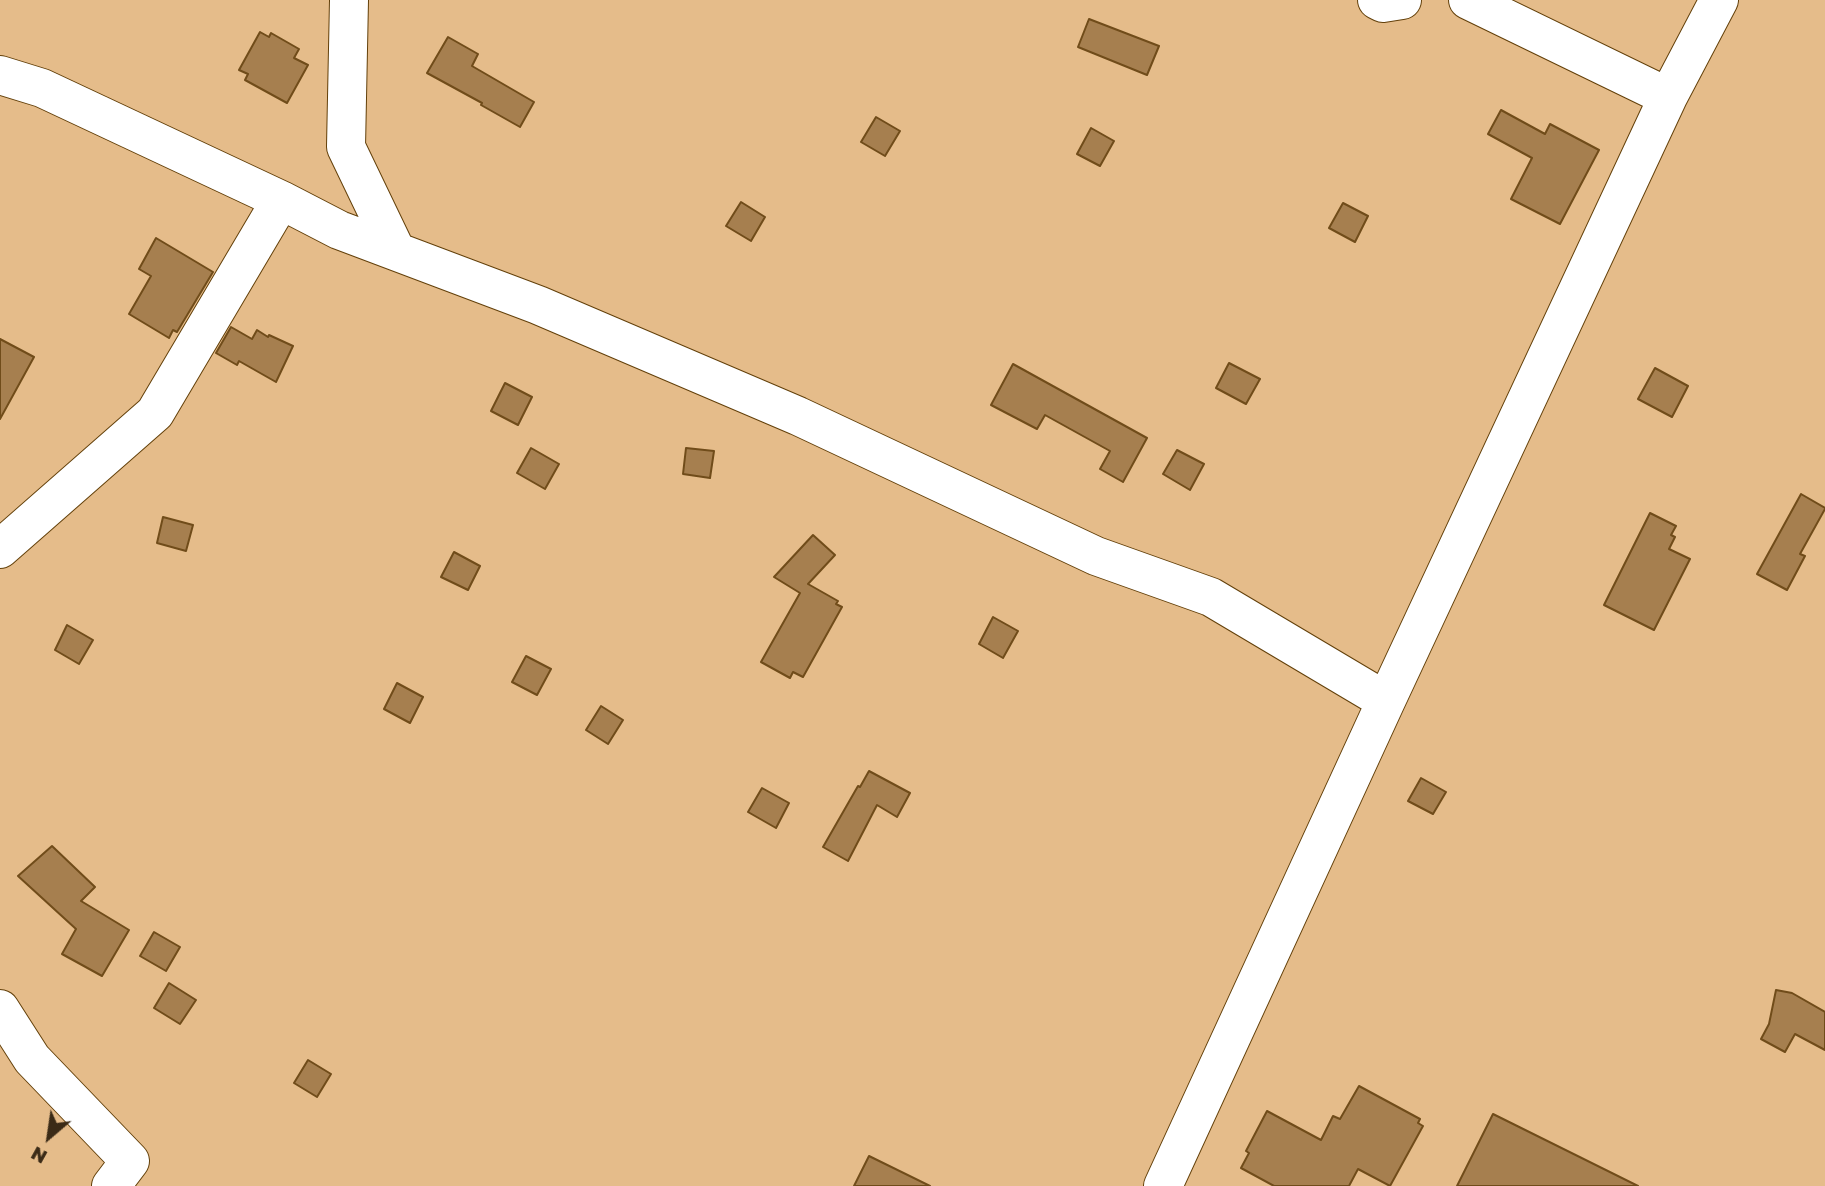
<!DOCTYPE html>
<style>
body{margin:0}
#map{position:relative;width:1825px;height:1186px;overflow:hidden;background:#e5bc8a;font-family:"Golos Text",sans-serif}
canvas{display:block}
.north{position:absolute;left:14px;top:1102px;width:70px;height:70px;-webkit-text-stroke:5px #e5bc8a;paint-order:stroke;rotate:209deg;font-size:19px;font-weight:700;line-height:28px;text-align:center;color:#3b2b17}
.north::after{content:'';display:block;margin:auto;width:24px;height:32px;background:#3b2b17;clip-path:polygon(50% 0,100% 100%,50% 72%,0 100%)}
</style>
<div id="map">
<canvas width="1825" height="1186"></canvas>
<div class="north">N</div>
</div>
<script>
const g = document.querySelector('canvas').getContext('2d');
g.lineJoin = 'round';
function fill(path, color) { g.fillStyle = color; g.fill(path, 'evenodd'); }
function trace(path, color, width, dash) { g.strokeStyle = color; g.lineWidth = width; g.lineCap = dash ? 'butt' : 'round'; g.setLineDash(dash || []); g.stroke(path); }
const building = new Path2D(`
 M1089,19L1159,46L1147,75L1078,47Z
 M260,32L269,37L271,33L299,49L294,58L308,65L287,103L245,80L248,74L239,70Z
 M448,37L478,54L472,66L534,102L520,127L481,105L482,103L427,73Z
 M1501,110L1545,134L1550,124L1599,150L1560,224L1511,199L1532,158L1488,134Z
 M876,117L900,131L885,156L861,142Z
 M1091,128L1114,141L1100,166L1077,154Z
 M741,202L765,217L751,241L726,226Z
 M1343,203L1368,216L1355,242L1329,228Z
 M156,238L213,272L177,332L173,330L169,338L129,314L151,276L139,269Z
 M231,327L252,339L257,330L268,337L269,335L293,346L276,382L239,361L237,365L216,353Z
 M0,339L34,357L0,419Z
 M1229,363L1260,379L1246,404L1216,388Z
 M1013,364L1147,438L1123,482L1100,469L1110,451L1045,415L1037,429L991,405Z
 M1655,368L1688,386L1672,417L1638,399Z
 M505,383L532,397L518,425L491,411Z
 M531,448L559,464L545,489L517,473Z
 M686,448L714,451L710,478L683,474Z
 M1177,450L1204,464L1190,490L1163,474Z
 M1801,494L1825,508V509L1800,554L1805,556L1787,590L1757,574Z
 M1650,513L1676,526L1671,535L1675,537L1669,549L1690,559L1654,630L1604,605Z
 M163,517L193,525L186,551L157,543Z
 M813,535L835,555L808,584L838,601L836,604L842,607L803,677L793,672L790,678L761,662L800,593L774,577Z
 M454,552L480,566L468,590L441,577Z
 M993,617L1018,631L1003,658L979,644Z
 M67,625L93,640L79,664L55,650Z
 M526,656L551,669L537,695L512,682Z
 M397,683L423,697L410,723L384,709Z
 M601,706L623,720L608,744L586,730Z
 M869,771L910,793L897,817L877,805L848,861L823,847L858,786L860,787Z
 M1421,778L1446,792L1433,814L1408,801Z
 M762,788L789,803L776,828L748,812Z
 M52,846L95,887L81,901L129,930L102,976L62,954L76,929L18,876Z
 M154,932L180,947L166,971L140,956Z
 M169,983L196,1000L180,1024L154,1008Z
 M1776,990L1792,993L1825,1012V1050L1795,1034L1785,1052L1761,1039L1769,1024Z
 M308,1060L331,1074L317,1097L294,1083Z
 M1359,1086L1420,1119L1418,1123L1423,1126L1390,1186L1358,1169L1349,1186H1274L1241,1168L1249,1153L1246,1151L1267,1111L1321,1140L1333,1116L1340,1119Z
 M1493,1114L1638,1186H1457Z
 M869,1156L930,1186H854Z`);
fill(building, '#a67f4f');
trace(building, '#704c1a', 2);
const street = new Path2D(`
 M349,0L346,147L396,251
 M1377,0L1383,3L1402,0
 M1468,0L1668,97
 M0,75L42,88L281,200L339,230L538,305L798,416L1096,556L1211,597L1386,701
 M0,549L155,413L281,200
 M0,1009L32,1059L130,1161L111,1186
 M1163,1186L1386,701L1668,97L1719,0`);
trace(street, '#63400a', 40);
trace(street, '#fff', 38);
</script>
